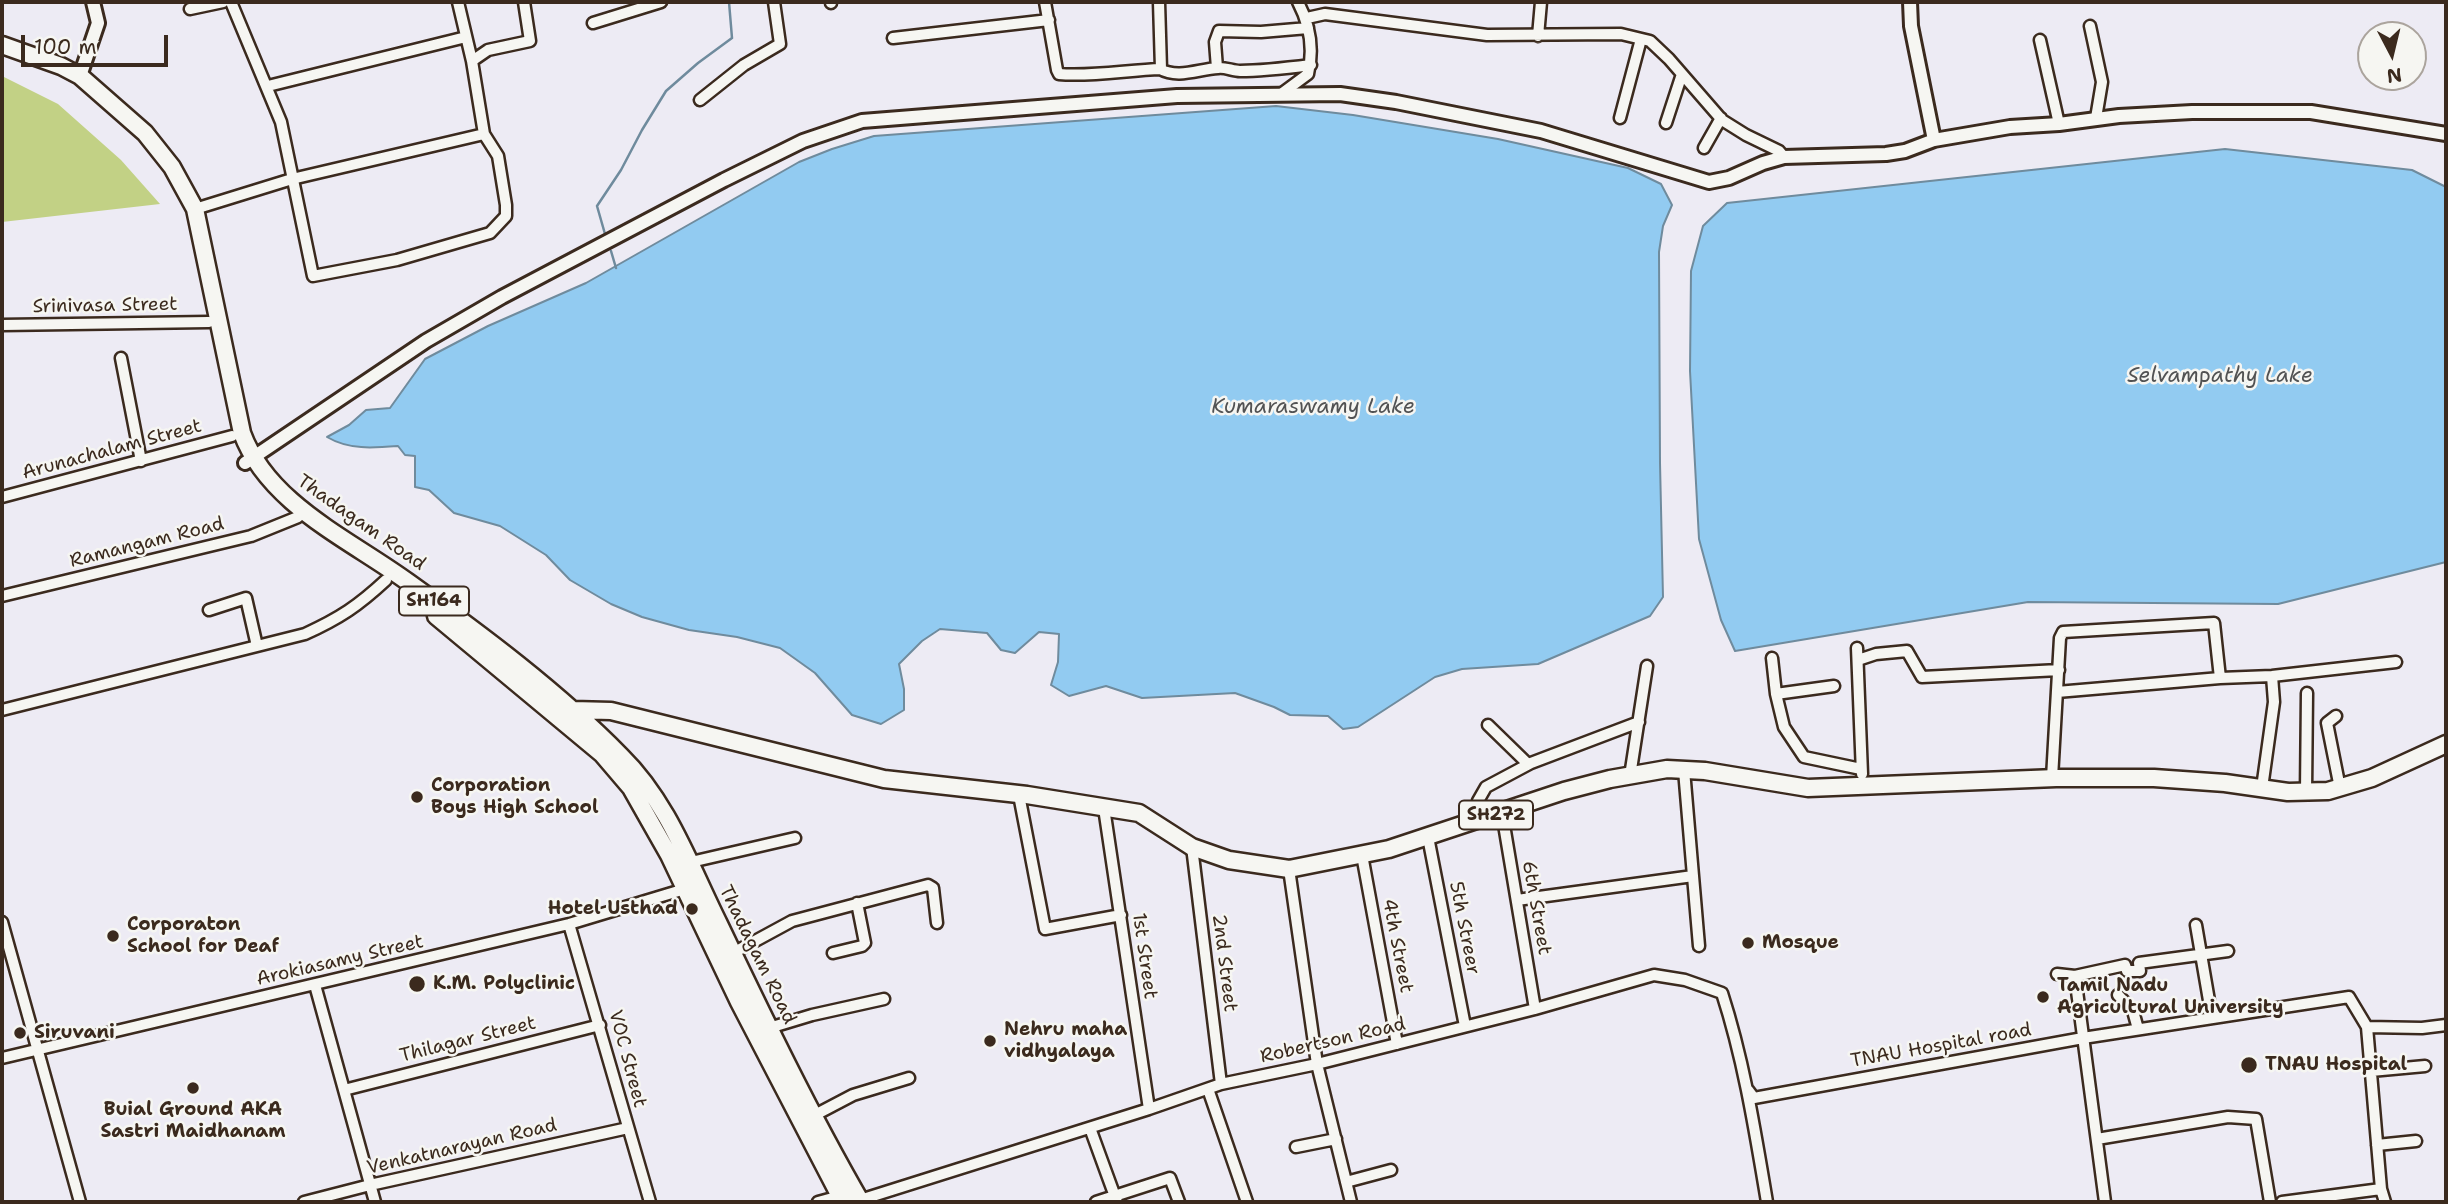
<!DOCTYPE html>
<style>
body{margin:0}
#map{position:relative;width:2448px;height:1204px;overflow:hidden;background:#edebf4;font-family:"Shantell Sans",sans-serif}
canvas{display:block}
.frame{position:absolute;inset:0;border:4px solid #3b2a1e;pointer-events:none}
.north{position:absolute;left:2357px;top:21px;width:70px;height:70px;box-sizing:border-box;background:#f6f6f2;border:2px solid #aba49d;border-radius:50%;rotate:173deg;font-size:19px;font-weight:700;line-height:28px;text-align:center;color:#3b2a1e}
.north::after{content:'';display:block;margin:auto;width:24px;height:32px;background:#3b2a1e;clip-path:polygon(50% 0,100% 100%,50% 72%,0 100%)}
.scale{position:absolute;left:21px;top:35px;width:147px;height:32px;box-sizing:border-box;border:4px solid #3b2a1e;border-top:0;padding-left:9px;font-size:21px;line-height:24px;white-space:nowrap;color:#3b2a1e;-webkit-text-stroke:5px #f6f6f2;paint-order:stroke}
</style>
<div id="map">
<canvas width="2448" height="1204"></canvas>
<div class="frame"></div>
<div class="north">N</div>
<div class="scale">100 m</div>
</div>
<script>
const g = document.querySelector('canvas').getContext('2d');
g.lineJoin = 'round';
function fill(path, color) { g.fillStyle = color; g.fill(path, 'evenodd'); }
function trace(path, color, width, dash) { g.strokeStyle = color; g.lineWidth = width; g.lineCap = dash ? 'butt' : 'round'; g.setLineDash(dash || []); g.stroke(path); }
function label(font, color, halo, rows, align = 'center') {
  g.font = font + ' "Shantell Sans",sans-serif'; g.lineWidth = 5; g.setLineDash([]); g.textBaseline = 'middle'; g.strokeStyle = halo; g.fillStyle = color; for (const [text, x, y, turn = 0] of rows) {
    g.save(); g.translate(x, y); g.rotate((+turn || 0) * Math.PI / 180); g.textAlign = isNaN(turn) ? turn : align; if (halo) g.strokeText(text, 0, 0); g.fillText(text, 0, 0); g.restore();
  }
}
fill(new Path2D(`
 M2,76L58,104L121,160L160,204L2,222Z`), '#c2d185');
const water = new Path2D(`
 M1276,106L1353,115L1498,139L1628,168L1661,184L1672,205L1663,226L1659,252L1660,463L1663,597L1650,616L1538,664L1462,669L1435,677L1358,727L1343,729L1328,716L1290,715L1274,707L1235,693L1142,698L1106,686L1069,696L1051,685L1058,662L1059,634L1039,632L1015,653L1001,650L987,633L940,629L922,641L899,664L904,689V710L881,724L852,715L815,673L780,648L737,637L689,630L642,617L611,604L570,580L546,555L500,526L454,513L429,490L415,487V456L405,455L398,446C373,448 349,450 327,437L349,425L366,410L390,408L425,359L488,326L586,283L799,162L832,149L874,136Z
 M2225,149L2412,170L2446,187V562L2278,604L2028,602L1735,651L1721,620L1699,539L1690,371L1691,271L1703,226L1727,203Z`);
fill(water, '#92cbf1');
trace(water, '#6f8b9d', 2);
trace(new Path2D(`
 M605,234L597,206L621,170L642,130L666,91L698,63L732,38L729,2
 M611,251L616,268`), '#6f8b9d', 2.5);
const minor = new Path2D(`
 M231,2L281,122L313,276L397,260L490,233L506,216V205L498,156L484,134L472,61L488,50L530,41L524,2
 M458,2L472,61
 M1045,2L1057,70L1059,74C1091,77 1128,70 1161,69L1159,2
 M831,3V2
 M190,9L223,2
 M1307,18L1325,14L1487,35L1621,34L1650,41L1669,59L1722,120L1746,135L1779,151L1784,157
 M593,23L661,2
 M2090,26L2102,82L2096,118
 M1538,36L1541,2
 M893,38L1049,20
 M2040,40L2059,124
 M1217,68L1215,42L1219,31L1261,32L1308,28
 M1160,69C1178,79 1199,69 1218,68C1225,67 1233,71 1240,71C1263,71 1287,68 1311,65
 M268,86L466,37
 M1281,94L1308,74C1314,49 1310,25 1298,2
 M700,100L744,65L780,44L774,2
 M1620,118L1641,39
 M1666,123L1682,74
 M1704,148L1721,118
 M195,209L292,179L484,134
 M2,325L209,322
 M121,358L141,461
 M2,497L232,436
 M2,596L251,536L298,517
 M209,610L246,598L257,646
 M1857,648L1862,774
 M1772,658L1776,694L1784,727L1804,757L1861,769
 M1858,660L1876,654L1907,651L1922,677L2059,670
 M2057,692L2220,678L2272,676L2396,662
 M1776,694L1834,686
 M2,710L305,634C340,618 358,606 386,580
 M2336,716L2327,723L2340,788
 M1488,725L1528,764
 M1630,776L1647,666
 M2052,778L2060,638L2063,632L2214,623L2220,678
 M2262,788L2274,702L2272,676
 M2306,792L2307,693
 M1019,795L1045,929L1121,915
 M1104,808L1149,1109
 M1502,813L1535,1009
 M1475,821L1478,801L1486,787L1531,763L1639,722
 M1428,837L1465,1026
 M1192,847L1221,1084
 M1362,855L1397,1044
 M691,862L795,838
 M1289,869L1317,1064L1351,1202
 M1693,876L1699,946
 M1517,900L1693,876L1684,770
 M2,922L80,1202
 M569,924L650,1202
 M2196,925L2212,1018
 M733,953L792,921L928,885L933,888L937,923
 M833,953L862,946L865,943L857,903
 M2057,974L2075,976L2125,965L2127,971H2140L2139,963L2228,951
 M2075,976L2105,1202
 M315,985L375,1202
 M2118,995L2133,1011L2138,1029
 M2367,1027L2422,1028L2446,1025
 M769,1028L812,1015L884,999
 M2,1058L569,924L685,889
 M2371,1071L2425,1066
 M1208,1089L1247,1202
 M344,1090L600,1025
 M1748,1090L1754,1098L2083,1038L2349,997L2367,1027L2381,1189L2385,1202
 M813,1116L853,1095L909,1078
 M1090,1128L1117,1202
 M2097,1139L2228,1117L2256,1119L2270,1202
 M2377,1145L2416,1141
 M1296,1147L1336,1139
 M1346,1182L1391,1170
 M304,1202L370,1185L628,1128
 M818,1202L840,1196L860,1200L1149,1109L1221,1084L1317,1064L1535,1009L1654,975L1685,980L1722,993C1744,1061 1755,1131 1767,1202
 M1096,1202L1170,1178L1179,1202
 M2282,1202L2381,1189`);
const tertiary = new Path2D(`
 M1910,2L1911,26L1934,140
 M80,76L98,23L93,2
 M245,463L426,341L502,297L724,180L803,141L862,121L1177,96L1340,94L1396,102L1541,131L1709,182L1729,178L1763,163L1784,157L1886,154L1905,151L1934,140L2010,127L2059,124L2119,116L2192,112H2311L2446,134`);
const primary = new Path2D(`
 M2,45L61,66L80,76L145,133L172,167L195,209L242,433C268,504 349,539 408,582C482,635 557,691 621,756C668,802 690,866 719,924C764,1018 809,1112 861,1202
 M436,616L602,754L631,788L669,855L739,1002L843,1202
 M565,722L573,710L611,711L884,779L1027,795L1139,813L1192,847L1229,860L1289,869L1389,849L1564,791L1610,779L1667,769L1705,771L1808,788L2056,778H2154L2225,783L2288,792L2328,791L2372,778L2446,744`);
trace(minor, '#3b2a1e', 15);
trace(tertiary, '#3b2a1e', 18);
trace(primary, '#3b2a1e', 21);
trace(minor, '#f6f6f2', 10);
trace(tertiary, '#f6f6f2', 12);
trace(primary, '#f6f6f2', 16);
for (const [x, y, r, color] of [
 [417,797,7,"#3b2a1e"],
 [692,909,7,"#3b2a1e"],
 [113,936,7,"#3b2a1e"],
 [1748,943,7,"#3b2a1e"],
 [417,984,9,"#3b2a1e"],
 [2043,997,7,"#3b2a1e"],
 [20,1033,7,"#3b2a1e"],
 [990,1041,7,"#3b2a1e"],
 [2249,1065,9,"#3b2a1e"],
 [193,1088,7,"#3b2a1e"]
]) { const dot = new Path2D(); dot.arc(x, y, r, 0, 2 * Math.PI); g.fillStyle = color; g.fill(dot); trace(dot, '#f6f6f2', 2.5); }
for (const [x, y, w] of [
 [434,601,70],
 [1496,815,74]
]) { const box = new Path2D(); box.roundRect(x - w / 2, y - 14.5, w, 29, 5); g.fillStyle = '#f6f6f2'; g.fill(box); trace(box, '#3b2a1e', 2); }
label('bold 18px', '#3b2a1e', null, [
 ["SH164",434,601],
 ["SH272",1496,815]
]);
label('19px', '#3b2a1e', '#f6f6f2', [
 ["Srinivasa Street",105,306,-1],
 ["Arunachalam Street",112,450,-15],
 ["Thadagam Road",361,523,35],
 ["Ramangam Road",147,543,-14],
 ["6th Street",1536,908,80],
 ["5th Streer",1464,928,79],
 ["4th Street",1397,946,79],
 ["Thadagam Road",757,955,64],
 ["1st Street",1144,956,82],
 ["Arokiasamy Street",340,961,-13],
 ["2nd Street",1224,963,83],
 ["Thilagar Street",468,1040,-14],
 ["Robertson Road",1333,1041,-13],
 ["TNAU Hospital road",1941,1046,-10],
 ["VOC Street",627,1059,75],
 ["Venkatnarayan Road",462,1147,-13]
]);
label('bold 19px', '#3b2a1e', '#f6f6f2', [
 ["Corporation",431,786],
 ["Boys High School",431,808],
 ["Hotel Usthad",678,909,"right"],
 ["Corporaton",127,925],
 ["School for Deaf",127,947],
 ["Mosque",1762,943],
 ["K.M. Polyclinic",433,984],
 ["Tamil Nadu",2057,986],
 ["Agricultural University",2057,1008],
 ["Nehru maha",1004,1030],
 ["vidhyalaya",1004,1052],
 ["Siruvani",34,1033],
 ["TNAU Hospital",2265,1065],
 ["Buial Ground AKA",193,1110,"center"],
 ["Sastri Maidhanam",193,1132,"center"]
], 'left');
label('italic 21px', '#515253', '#f6f6f2', [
 ["Selvampathy Lake",2220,377],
 ["Kumaraswamy Lake",1313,408]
]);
</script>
